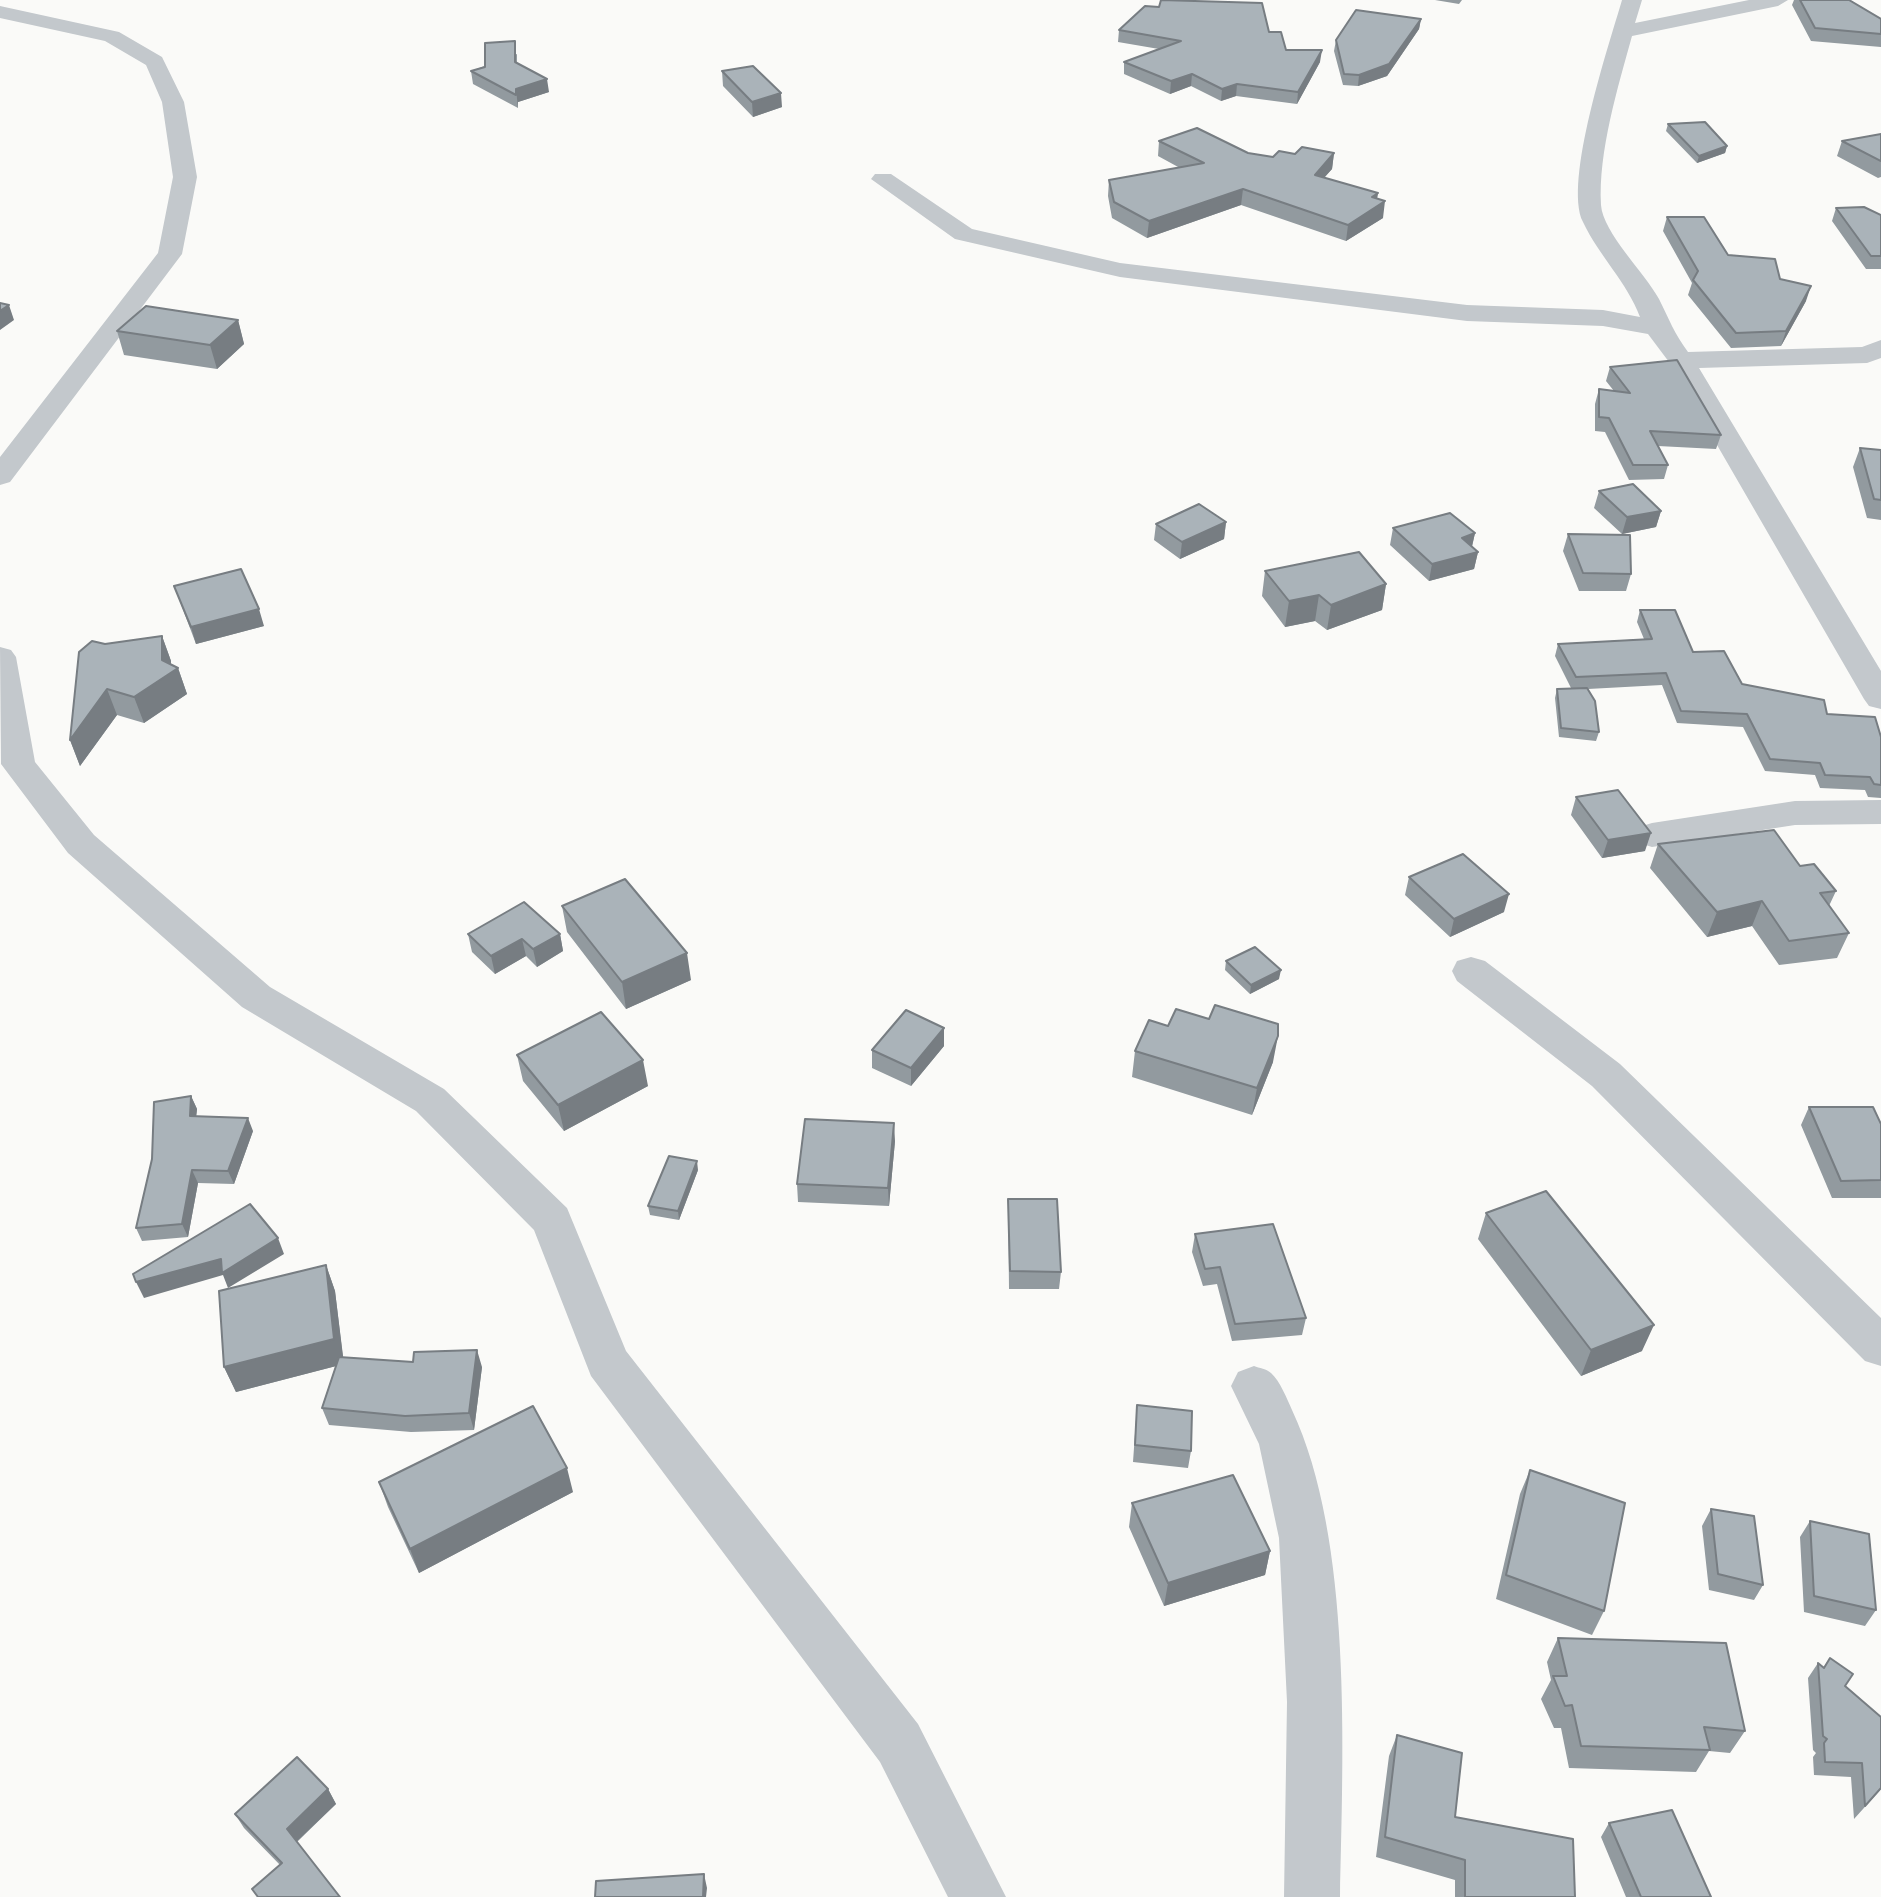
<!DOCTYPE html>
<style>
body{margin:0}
canvas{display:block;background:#fafaf8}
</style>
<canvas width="1881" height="1897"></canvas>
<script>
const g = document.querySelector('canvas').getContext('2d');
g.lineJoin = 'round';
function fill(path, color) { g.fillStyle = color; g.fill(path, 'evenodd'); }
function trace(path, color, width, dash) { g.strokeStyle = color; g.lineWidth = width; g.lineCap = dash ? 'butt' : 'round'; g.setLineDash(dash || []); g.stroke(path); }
fill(new Path2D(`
 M1622,0H1642L1635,23L1749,0H1788L1778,6L1632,36C1618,87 1598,152 1601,205C1603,233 1645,273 1659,299C1669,319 1674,333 1688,352L1862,347L1881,340V358L1867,363L1699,368L1881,671V709L1869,706L1864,699L1669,362L1648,334L1603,326L1467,321L1120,277L955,239L871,179L875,174H891L972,229L1120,263L1467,305L1603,310L1640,317C1627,282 1599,256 1583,222C1563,182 1609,45 1622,0Z
 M0,6L119,32L162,57L184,102L197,177L182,254L10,482L0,485V457L158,253L173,177L162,102L146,65L105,41L0,18Z
 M0,647L11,650L16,657L35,762L94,835L270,987L444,1089L567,1208L626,1351L918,1724L1006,1897H948L880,1762L591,1376L534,1230L416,1111L242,1007L68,853L1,764Z
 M1881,800V824L1795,825L1652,847L1639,843L1634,835L1639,827L1652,823L1795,801Z
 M1471,957L1485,961L1620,1064L1881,1318V1366L1865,1361L1592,1086L1457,981L1452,971L1457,961Z
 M1254,1366C1259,1368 1267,1369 1271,1373C1280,1381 1287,1399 1292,1410C1353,1540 1343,1753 1340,1897H1284L1287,1702L1279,1538L1259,1444L1231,1386L1238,1372Z`), '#c3c8cc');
fill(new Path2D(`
 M1435,0H1462L1459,4Z
 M1794,0H1849L1881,19V47L1811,41L1792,5Z
 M1159,7L1269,32L1286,50L1320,62L1297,104L1236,96L1221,101L1191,86L1170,94L1124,74V62L1159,49L1118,42L1119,30Z
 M1421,19L1419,29L1387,76L1358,86L1343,85L1334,51L1336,40Z
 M517,54V63L549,92L518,102V108L473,84L471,71Z
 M722,71L782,107L753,117L723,86Z
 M1668,124L1727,146L1725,153L1697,163L1666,131Z
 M1881,134V177L1878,178L1837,156L1842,141Z
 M1159,141L1273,157L1295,154L1334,153L1332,169L1324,178L1378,193L1377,199L1383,218L1346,241L1241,205L1147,238L1112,218L1108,196L1109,180L1180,168L1158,156Z
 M1836,208L1881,215V269H1866L1832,221Z
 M1667,217L1728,255L1780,279L1806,301L1781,346L1731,348L1688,295L1692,283L1663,231Z
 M238,320L244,344L217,369L124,355L117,331Z
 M1610,367L1721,435L1716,449L1658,446L1668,465L1664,479L1629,480L1605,432L1595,431V404L1599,389L1614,391L1606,381Z
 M1860,448L1881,450V520L1867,518L1853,467Z
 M1599,491L1661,511L1656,527L1622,534L1594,508Z
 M1226,522L1224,539L1180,559L1154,540L1156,524Z
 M1393,528L1475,533L1472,547L1478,552L1474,569L1429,581L1390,545Z
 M1568,534L1631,574L1626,591H1579L1563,551Z
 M1265,571L1386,584L1382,610L1327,630L1315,621L1285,627L1262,596Z
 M174,586L264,626L196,644Z
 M1640,610L1693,652L1742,684L1827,714L1881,737V798L1868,797L1865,790L1820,788L1815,775L1765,771L1743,727L1677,723L1662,685L1588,689L1599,732L1596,741L1559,737L1555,698L1557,689L1571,688L1555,656L1558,644L1644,639L1637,622Z
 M162,636L171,661V665L178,668L187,694L144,723L117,715L80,766L70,740L105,644Z
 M1576,797L1645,851L1602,858L1571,815Z
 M1658,844L1800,866L1836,891L1829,906L1849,933L1837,958L1779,965L1752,926L1707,937L1650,868Z
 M1409,877L1504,912L1450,937L1405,895Z
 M562,906L691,980L626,1009L567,932Z
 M468,934H560L563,951L537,967L526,956L495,974L472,952Z
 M1226,961L1279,979L1250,994L1225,970Z
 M944,1046L911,1086L872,1068V1050Z
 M1135,1051L1273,1062L1252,1115L1132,1077Z
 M517,1055L648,1086L564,1131L523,1081Z
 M191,1096L197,1109L196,1116L253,1131L234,1184L198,1183L188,1237L142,1241L136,1228Z
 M1809,1107L1881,1124V1198H1832L1801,1125Z
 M895,1141L889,1206L798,1202L797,1184Z
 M698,1170L679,1220L650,1215L648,1206Z
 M1008,1199L1061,1272L1059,1289H1009Z
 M1486,1213L1642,1351L1581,1376L1478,1239Z
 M1195,1234L1306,1318L1302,1335L1232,1341L1217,1284L1203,1286L1192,1252Z
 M326,1265L335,1291L343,1358L482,1367L474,1430L411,1432L329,1425L322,1408L336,1366L236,1392L224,1367Z
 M1137,1405L1191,1451L1188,1468L1133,1462Z
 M1530,1470L1604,1611L1592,1635L1496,1599L1520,1494Z
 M379,1482L573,1492L419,1573L388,1507Z
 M1132,1503L1270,1551L1265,1575L1164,1606L1129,1527Z
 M1711,1509L1763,1585L1754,1600L1709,1590L1702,1526Z
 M1810,1521L1876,1610L1865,1626L1804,1612L1800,1537Z
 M1558,1638L1745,1731L1730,1753L1709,1751L1696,1772L1569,1768L1561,1728H1554L1541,1699L1551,1680L1547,1662Z
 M1830,1658L1845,1686L1881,1789L1854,1819L1851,1777L1814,1775L1813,1757L1816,1753L1813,1750L1808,1678L1818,1663L1823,1668Z
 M1397,1735L1455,1817L1575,1897H1455V1880L1376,1857L1389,1756Z
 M328,1789L336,1804L297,1842L340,1897L280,1865L244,1828L235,1814Z
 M1609,1823L1711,1897H1626L1601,1837Z`), '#929a9f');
fill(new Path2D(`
 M1421,19L1419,29L1387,76L1358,86L1359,75Z
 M1322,50L1320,62L1297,104L1298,92Z
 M1192,74L1191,86L1170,94L1171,81Z
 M547,79L549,92L518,102V108L516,89Z
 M1237,84L1236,96L1221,101L1222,89Z
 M781,93L782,107L753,117L752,102Z
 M1727,146L1725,153L1697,163L1699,156Z
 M1334,153L1332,169L1312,191L1315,175Z
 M1243,189L1241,205L1147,238L1149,221Z
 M1378,193L1375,208L1385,201L1383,218L1346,241L1348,225L1372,197Z
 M1811,286L1806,301L1781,346L1786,331Z
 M9,305L14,320L0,330V311Z
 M238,320L244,344L217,369L210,345Z
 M1661,511L1656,527L1622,534L1627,517Z
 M1226,522L1224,539L1180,559L1182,542Z
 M1475,533L1471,550L1462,538Z
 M1478,552L1474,569L1429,581L1432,564Z
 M1386,584L1382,610L1327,630L1331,605Z
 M1319,595L1315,621L1285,627L1289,601Z
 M259,609L264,626L196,644L191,627Z
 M162,636L171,661V673L178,668L187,694L144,723L134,697L162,660Z
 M107,689L117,715L80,766L70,740Z
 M1651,833L1645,851L1602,858L1608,840Z
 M1509,894L1504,912L1450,937L1454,919Z
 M1762,901L1752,926L1707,937L1717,912Z
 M560,934L563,951L537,967L533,949Z
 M522,939L526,956L495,974L491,956Z
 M687,953L691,980L626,1009L622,982Z
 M1281,970L1279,979L1250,994L1251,985Z
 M944,1028V1046L911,1086V1068Z
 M1278,1036L1273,1062L1252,1115L1257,1088Z
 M643,1060L648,1086L564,1131L558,1105Z
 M191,1096L197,1109L195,1129L190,1116Z
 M248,1118L253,1131L234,1184L228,1171Z
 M894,1123L895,1141L889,1206L888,1188Z
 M697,1161L698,1170L679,1220L678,1211Z
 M192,1170L198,1183L188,1237L182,1224Z
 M278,1238L284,1254L228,1288L223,1275L144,1298L136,1282Z
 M326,1265L335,1291L344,1364L236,1392L224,1367Z
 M1654,1325L1642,1351L1581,1376L1591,1350Z
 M477,1350L482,1367L474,1430L469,1413Z
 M567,1468L573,1492L419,1573L410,1549Z
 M1270,1551L1265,1575L1164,1606L1168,1583Z
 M328,1789L336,1804L295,1843L287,1829Z
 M704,1874L707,1888L706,1897H703Z`), '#777d82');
const building = new Path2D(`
 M1161,0L1262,3L1269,32H1281L1286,50H1322L1298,92L1237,84L1222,89L1192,74L1171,81L1124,62L1181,41L1119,30L1145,6L1159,7Z
 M1800,0H1849L1881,19V34L1815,28Z
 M1356,10L1421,19L1389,64L1359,75L1344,74L1336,40Z
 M515,41V62L547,79L516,89V95L471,71L485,67V43Z
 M753,66L781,93L752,102L722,71Z
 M1705,122L1727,146L1699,156L1668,124Z
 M1197,128L1248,153L1273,157L1279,151L1295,154L1302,147L1334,153L1315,175L1378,193L1372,197L1385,201L1348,225L1243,189L1149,221L1114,202L1109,180L1204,163L1159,141Z
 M1881,134V161L1842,141Z
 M1864,207L1881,215V256H1871L1836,208Z
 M1667,217H1704L1728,255L1775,259L1780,279L1811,286L1786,331L1736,333L1693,280L1698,271Z
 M0,303L9,305L0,311Z
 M146,306L238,320L210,345L117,331Z
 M1677,360L1721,435L1650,431L1668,465H1633L1609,418L1599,417V389L1630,393L1610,367Z
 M1860,448L1881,450V500L1874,499Z
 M1633,484L1661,511L1627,517L1599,491Z
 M1199,504L1226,522L1182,542L1156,524Z
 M1450,513L1475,533L1462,538L1478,552L1432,564L1393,528Z
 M1568,534L1630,535L1631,574L1583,573Z
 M1359,552L1386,584L1331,605L1319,595L1289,601L1265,571Z
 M241,569L259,609L191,627L174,586Z
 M1640,610H1675L1693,652L1724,651L1742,684L1824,700L1827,714L1875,717L1881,737V785L1874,784L1870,777L1825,775L1820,763L1770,759L1747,714L1681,711L1666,673L1576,677L1558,644L1652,639Z
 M162,636V660L178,668L134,697L107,689L70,740L79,652L92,641L105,644Z
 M1587,688L1595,701L1599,732L1561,728L1557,689Z
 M1618,790L1651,833L1608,840L1576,797Z
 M1774,830L1800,866L1814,864L1836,891L1820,893L1849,933L1789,941L1762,901L1717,912L1658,844Z
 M1463,854L1509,894L1454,919L1409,877Z
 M625,879L687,953L622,982L562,906Z
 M524,902L560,934L533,949L522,939L491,956L468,934Z
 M1255,947L1281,970L1251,985L1226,961Z
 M1215,1005L1278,1024V1036L1257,1088L1135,1051L1149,1020L1168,1026L1176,1009L1209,1019Z
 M906,1010L944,1028L911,1068L872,1050Z
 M601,1012L643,1060L558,1105L517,1055Z
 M191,1096L190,1116L248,1118L228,1171L192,1170L182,1224L136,1228L152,1159L154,1102Z
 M1809,1107H1873L1881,1124V1180L1841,1181Z
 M805,1119L894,1123L888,1188L797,1184Z
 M669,1156L697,1161L678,1211L648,1206Z
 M1546,1191L1654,1325L1591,1350L1486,1213Z
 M1008,1199H1057L1061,1272L1010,1271Z
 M250,1204L278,1238L222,1273L221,1259L136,1282L133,1274Z
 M1273,1224L1306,1318L1235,1324L1220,1267L1205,1269L1195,1234Z
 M326,1265L334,1339L224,1367L219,1291Z
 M477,1350L469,1413L405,1416L322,1408L339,1357L413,1362L414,1352Z
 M1137,1405L1192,1411L1191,1451L1135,1445Z
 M533,1406L567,1468L410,1549L379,1482Z
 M1530,1470L1625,1503L1604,1611L1506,1575Z
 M1233,1475L1270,1551L1168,1583L1132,1503Z
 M1711,1509L1754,1516L1763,1585L1718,1574Z
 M1810,1521L1869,1534L1876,1610L1814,1596Z
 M1558,1638L1726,1643L1745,1731L1704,1727L1710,1750L1581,1746L1572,1705L1565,1706L1553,1676H1567Z
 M1830,1658L1853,1674L1845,1686L1881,1717V1788L1865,1806L1862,1763L1825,1762L1824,1743L1827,1739L1823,1736L1818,1663L1824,1668Z
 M1397,1735L1462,1753L1455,1817L1573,1839L1575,1897H1465V1860L1385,1837Z
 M297,1757L328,1789L287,1829L340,1897H258L252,1889L282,1863L235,1814Z
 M1672,1810L1711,1897H1641L1609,1823Z
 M704,1874L703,1897H595L596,1881Z`);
fill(building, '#aab3b9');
trace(building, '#777d82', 2);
</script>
